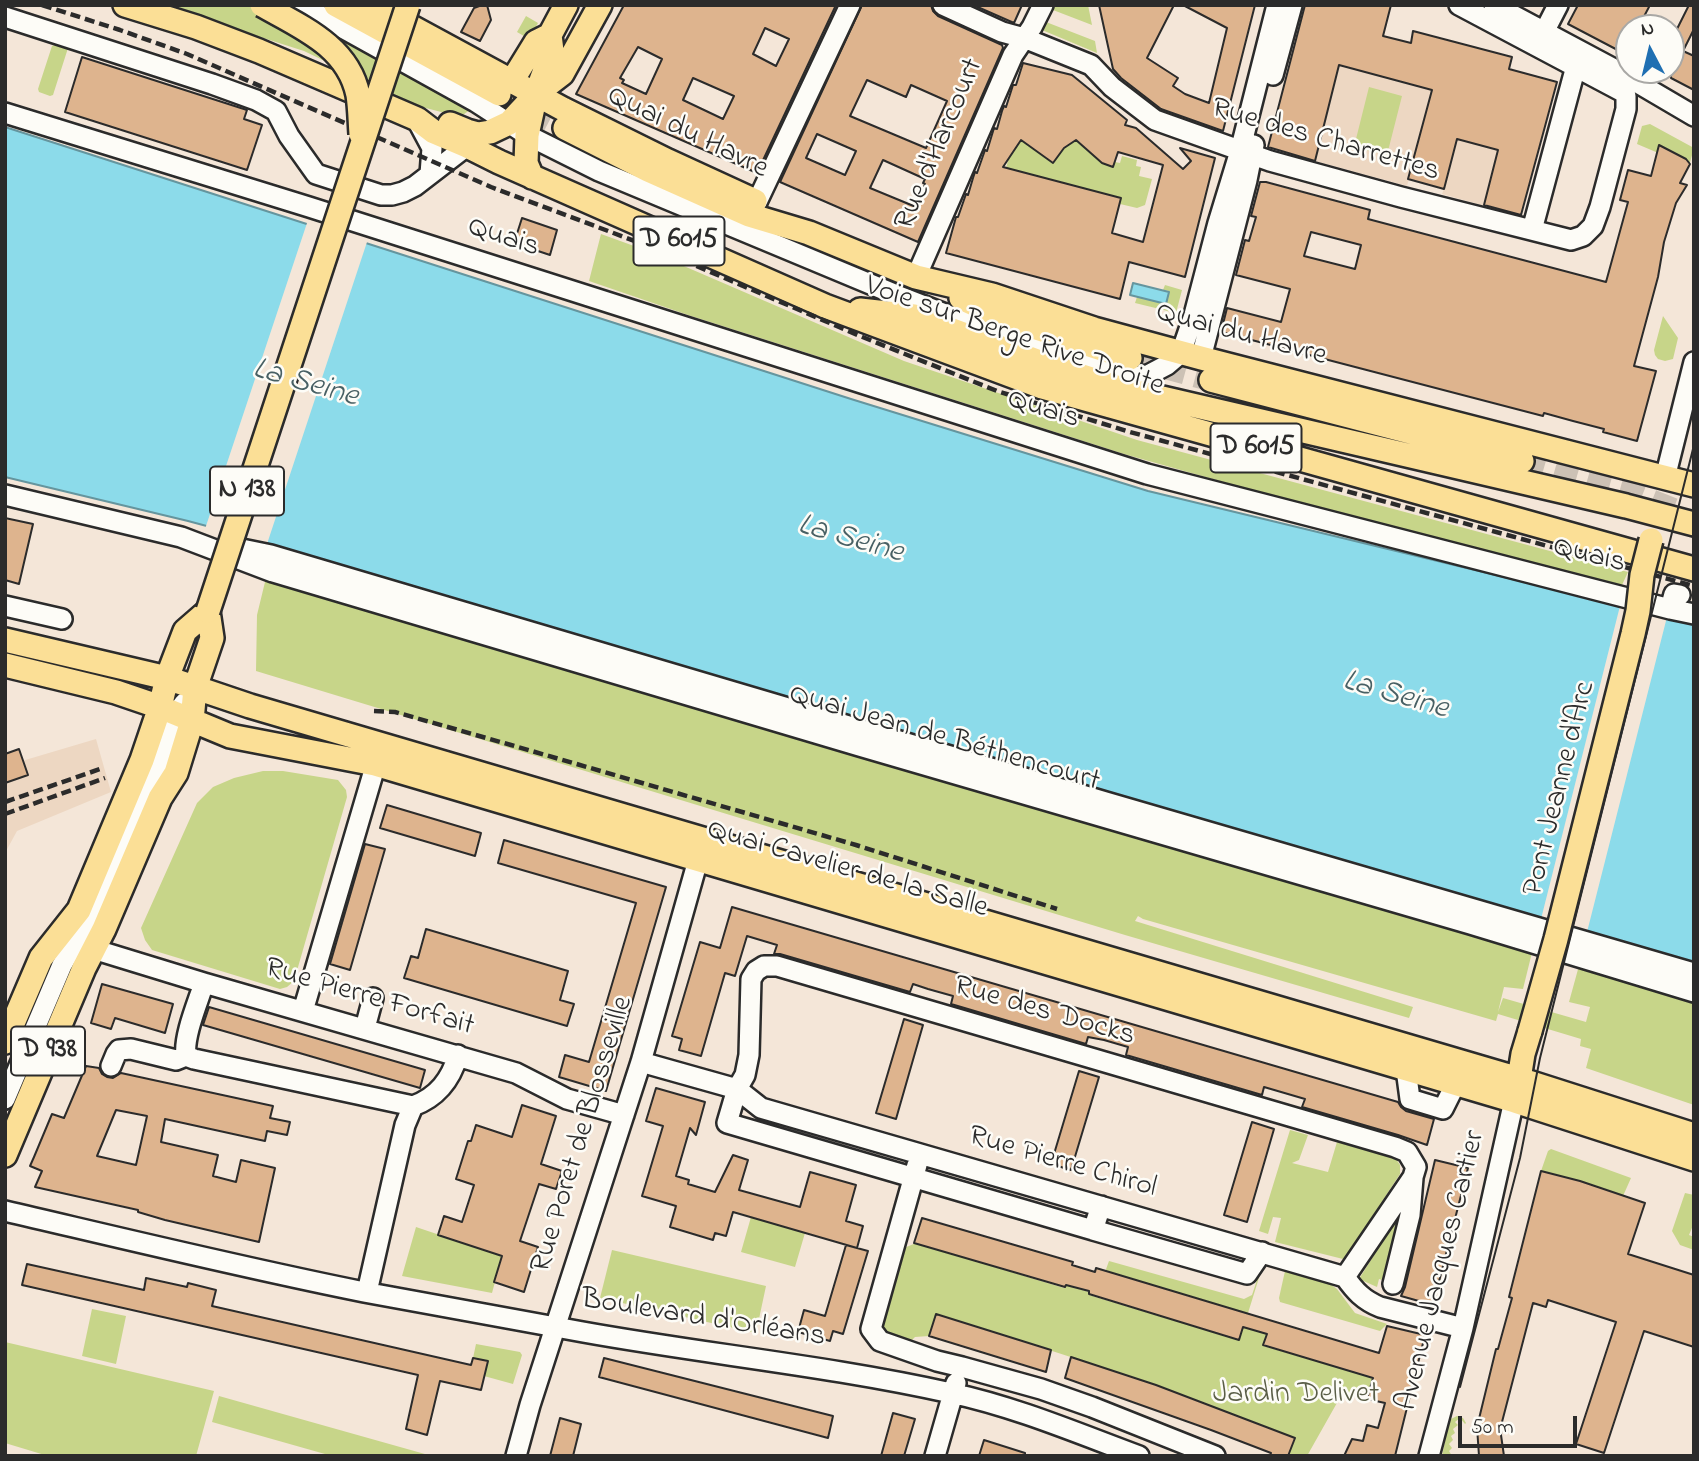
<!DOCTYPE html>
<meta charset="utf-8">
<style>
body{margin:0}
#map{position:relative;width:1699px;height:1461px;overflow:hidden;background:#f4e6d8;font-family:"Indie Flower",sans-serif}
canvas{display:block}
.frame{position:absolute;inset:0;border:7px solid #2b2b2b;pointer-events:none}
.north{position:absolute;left:1615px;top:14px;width:70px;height:70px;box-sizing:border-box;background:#fdfcf7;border:2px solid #a9a8a5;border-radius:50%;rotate:353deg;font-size:19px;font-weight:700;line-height:28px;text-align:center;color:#2b2b2b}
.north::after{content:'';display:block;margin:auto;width:24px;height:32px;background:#1f6fb2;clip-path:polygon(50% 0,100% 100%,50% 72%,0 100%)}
.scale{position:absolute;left:1458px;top:1416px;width:119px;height:32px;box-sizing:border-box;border:4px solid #2b2b2b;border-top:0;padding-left:9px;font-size:21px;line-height:24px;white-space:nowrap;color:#2b2b2b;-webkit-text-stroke:5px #fdfcf7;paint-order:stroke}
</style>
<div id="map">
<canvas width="1699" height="1461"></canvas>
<div class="frame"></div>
<div class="north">N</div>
<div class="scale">50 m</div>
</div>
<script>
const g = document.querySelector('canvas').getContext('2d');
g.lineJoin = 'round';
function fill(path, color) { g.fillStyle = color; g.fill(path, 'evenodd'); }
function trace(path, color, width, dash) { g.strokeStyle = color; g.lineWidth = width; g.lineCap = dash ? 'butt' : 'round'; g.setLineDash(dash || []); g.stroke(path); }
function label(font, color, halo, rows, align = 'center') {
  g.font = font + ' "Indie Flower",sans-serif'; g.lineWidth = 5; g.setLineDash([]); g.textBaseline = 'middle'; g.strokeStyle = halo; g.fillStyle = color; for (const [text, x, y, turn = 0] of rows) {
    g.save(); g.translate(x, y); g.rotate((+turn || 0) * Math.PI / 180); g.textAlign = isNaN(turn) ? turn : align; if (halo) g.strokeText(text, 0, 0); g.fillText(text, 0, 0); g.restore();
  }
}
fill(new Path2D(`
 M1355,5H1391L1384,36L1410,43L1413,31L1512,57L1509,69L1557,82L1521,216L1442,194L1444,189L1428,106L1407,186L1315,161Z
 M96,739L111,792L17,831L5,853V766Z`), '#edd7c2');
fill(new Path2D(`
 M160,5H274L375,53L471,109L463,115L449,114L418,106L304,51Z
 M1055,5H1088L1092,25L1053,10Z
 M526,16L538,23L529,39L517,32Z
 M1046,22L1095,41L1097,53L1042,30Z
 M58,44L68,48L53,95L50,96L39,92L38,89L52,46Z
 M1369,87L1402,96L1387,155L1354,147Z
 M1082,122L1085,148L1102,163L1113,167L1115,162L1120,163L1122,156L1137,160L1136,166L1141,167L1139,176L1152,179L1145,205L1137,208L1120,204L1121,198L1006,168L1011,150L1014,151L1021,140L1053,163Z
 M1650,124L1694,148L1689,166L1637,144L1642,126Z
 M601,234L656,254L904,361L1137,440L1628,572L1622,585L1280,498L1124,454L691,316L589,281Z
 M1165,285L1182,290L1176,313L1135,303L1137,297L1166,304L1169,291L1163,290Z
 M1663,316L1678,338L1673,359L1665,361L1658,359L1655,355L1654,350Z
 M273,549L1540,920L1523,989L1504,987L1498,1012L1503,998L1586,1022L1590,1007L1569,1002L1588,933L1694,966V1105L1586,1068L1591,1049L1580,1046L1581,1039L1498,1014L1496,1021L1143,919L1138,916L1135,921L1413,1007L1409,1018L1125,935L256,671L257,615Z
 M263,771H283L338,780L346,790L347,797L294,981L287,987L280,989L152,950L145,940L141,928L197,803L213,787L234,778Z
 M1290,1130L1308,1135L1299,1160L1292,1163L1328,1172L1337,1142L1396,1159L1400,1165V1174L1346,1257L1343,1259L1275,1242L1281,1218L1273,1217L1268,1234L1259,1231Z
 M1551,1149L1631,1178L1623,1196L1580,1181L1541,1171L1548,1151Z
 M1685,1193L1694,1195V1223L1689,1235L1694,1237V1250L1680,1245L1672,1231Z
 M1401,1214L1385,1281L1379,1279L1377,1287L1359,1279L1399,1215Z
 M751,1217L805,1233L795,1267L741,1252Z
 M416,1227L502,1256L492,1293L402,1276Z
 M916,1243L1064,1288L1066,1285L1089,1292V1295L1239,1340L1243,1327L1267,1334L1264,1346L1373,1378L1367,1399L1342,1394L1307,1456H1295L1289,1454L1295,1438L1280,1432C1167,1388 1052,1350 936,1314L929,1336L915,1337L905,1347L878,1340L904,1248Z
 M612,1250L766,1286L756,1333L600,1298Z
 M1109,1261L1244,1299L1252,1295L1261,1268H1262L1248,1313H1246L1105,1272Z
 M1288,1268L1326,1281L1337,1289L1355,1313L1387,1324L1380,1331L1280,1302L1279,1298L1285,1271Z
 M92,1309L126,1316L116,1364L82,1356Z
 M5,1342L214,1391L196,1456H48L5,1443Z
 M476,1344L520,1352L522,1355L513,1384L484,1376L488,1361L473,1358Z
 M219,1396L432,1456H332L212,1422Z
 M1457,1416L1463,1418L1466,1423L1465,1424L1460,1418L1455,1422L1458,1425L1453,1429L1455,1433L1451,1436L1453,1440L1449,1444L1452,1448L1449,1451L1452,1456H1442L1449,1420Z`), '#c7d589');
const water = new Path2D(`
 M5,127L851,399L1148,491L1694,623V966L229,532L188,521L5,477Z
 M1133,283L1169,292L1166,304L1130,295Z`);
fill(water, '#8cdbea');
trace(water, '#65959e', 2);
fill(new Path2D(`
 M308,220L368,239L266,547L205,529Z
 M1621,602L1668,613L1586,936L1540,923Z`), '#f4e6d8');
const building = new Path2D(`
 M482,5H487L491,20L480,41L461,32L474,8Z
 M624,5H836L757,173L576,94ZM765,28L789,39L776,66L753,54ZM638,47L662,59L646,94L622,83L624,80L620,78ZM693,78L734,96L723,119L683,100Z
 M862,5H931L933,11L938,16L1002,45L1003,48L918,242L780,182ZM867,80L906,97L911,85L947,101L926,148L850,116ZM817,134L856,151L845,175L806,158ZM883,160L925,179L923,183L925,184L916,207L870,188Z
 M973,5H1022L1014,23Z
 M1099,5H1174L1147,58L1178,78L1173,86L1185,94L1209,103L1227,28L1183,5H1255L1223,131L1161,109L1121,78L1113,69Z
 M1305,5H1391L1383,36L1411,43L1413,31L1512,57L1509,69L1557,82L1521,215L1484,205L1498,150L1457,139L1444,189L1408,179L1432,90L1339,65L1315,161L1268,147Z
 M1578,5H1650L1638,28H1629V56L1568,24Z
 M1689,5H1694V29L1683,51L1694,56V90L1671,78V41Z
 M82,57L247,110L244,119L262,125L247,170L65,112Z
 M1023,63L1072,75L1127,120L1125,125L1136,128L1183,169L1191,161L1180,148L1215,158L1185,277L1129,262L1120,299L946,253L956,217H958L966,194L968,195L973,178L975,172L977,173L985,150L987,151L994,128L997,129L1002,111L1004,106L1006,107L1013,85H1016ZM1021,140L1053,163L1064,148L1076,140L1102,163L1113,167L1118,152L1163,165L1143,242L1112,233L1121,198L1003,167Z
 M1659,145L1686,159L1690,164L1680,183L1687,185L1676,203L1664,242L1658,277L1634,366L1656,371L1637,441L1603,432L1604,429L1573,421L1544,413L1543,416L1221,332L1227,308L1281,322L1290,289L1236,275L1245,240L1249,241L1256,217L1251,216L1260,182H1266L1370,210L1368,219L1606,282L1628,202L1620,200L1628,170L1651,176ZM1311,232L1361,245L1355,269L1304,256Z
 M522,218L557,230L550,255L514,243Z
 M5,518L33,524L19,584L5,580Z
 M19,749L28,775L5,783V754Z
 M387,805L481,833L475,856L380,828Z
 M504,840L666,887L606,1091L559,1077L565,1055L589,1062L636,903L498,863Z
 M365,844L385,849L350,970L330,964Z
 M732,907L1398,1102L1401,1107L1406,1111L1434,1119L1427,1145L1398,1135L1302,1107L1305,1099L1264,1087L1262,1095L1126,1055L1128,1047L1104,1040L1088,1037L1086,1044L951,1004L953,996L928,989L913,984L910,992L780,954H774L777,945L747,936L735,976L725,973L701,1056L679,1050L682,1039L672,1036L700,942L720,948Z
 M426,929L568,971L560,1000L574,1004L567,1026L404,978L411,956L418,958Z
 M102,984L173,1004L165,1033L115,1018L111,1029L91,1023Z
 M209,1007L425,1070L420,1088L203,1025Z
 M904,1019L923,1025L896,1119L876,1113Z
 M86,1066L99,1068L102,1074L107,1077L113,1078L121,1073L273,1106L270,1118L290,1122L287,1135L267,1131L265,1141L165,1119L161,1142L218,1155L213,1176L236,1182L241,1160L275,1168L259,1242L165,1220L138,1212V1210L35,1187L42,1171L30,1166L34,1157L52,1114L64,1118ZM116,1110L147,1116L136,1165L97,1156Z
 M1079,1071L1099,1077L1071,1170L1051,1164Z
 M656,1088L705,1102L696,1135L690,1128L676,1176L689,1180L688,1184L715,1192L733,1155L748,1160L739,1190L800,1207L810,1172L856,1185L846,1221L863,1226L857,1248L733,1212L726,1236L715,1233L713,1240L670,1227L676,1206L642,1196L663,1126L646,1121Z
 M522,1105L556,1116L541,1164L562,1171L556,1189L539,1184L520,1241L538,1247L524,1292L494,1282L502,1256L438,1235L444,1216L462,1222L474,1185L456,1179L468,1141H471L476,1125L512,1137Z
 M1252,1122L1274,1129L1247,1222L1224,1215Z
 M1435,1160L1468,1168L1433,1305L1401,1296L1405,1287Z
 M1541,1171L1580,1181L1645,1203L1628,1254L1694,1275V1347L1644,1331L1604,1453L1576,1444L1616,1322L1548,1300L1546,1307L1533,1303L1502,1422L1501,1435L1504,1456H1479L1477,1427L1496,1349H1498L1512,1298L1509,1297Z
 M922,1218L1073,1262L1072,1265L1095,1272L1096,1268L1379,1353L1387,1326L1425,1335L1395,1456H1344L1352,1439L1363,1441L1367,1425L1378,1428L1385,1403L1367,1399L1373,1378L1263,1345L1267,1334L1243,1327L1239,1340L1089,1294V1291L1066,1285L1065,1287L914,1243Z
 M846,1245L868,1251L843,1334L833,1331L830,1341L798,1332L804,1310L825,1316Z
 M27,1264L144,1290L146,1278L187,1287L188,1283L216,1290L212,1306L471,1365L473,1358L488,1361L481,1390L440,1381L427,1435L406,1429L418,1375L22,1285Z
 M936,1314L1051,1350L1046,1372L929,1336Z
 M1071,1357L1156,1385L1295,1438L1288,1456H1270L1271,1453L1211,1430L1065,1378Z
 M604,1358L833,1416L828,1438L599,1377Z
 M893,1413L915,1419L904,1456H881Z
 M560,1418L581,1424L573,1456H550Z
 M984,1440L1025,1453V1456H979Z`);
fill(building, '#deb48e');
trace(building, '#2b2b2b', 2);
trace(new Path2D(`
 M499,94L565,128
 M1130,358L1211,380
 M1522,461L1624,490L1682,513`), '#ccc1b5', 23, [23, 11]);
const minor = new Path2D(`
 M301,5L476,102L527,135L599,171L899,296L1012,340L1116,375L1133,377L1148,375L1167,365L1181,353L1194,315L1218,223L1240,151L1277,5
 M943,5L1002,32L1024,38L1091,65L1112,87L1155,120L1270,161L1401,197L1571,240L1583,236L1593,226L1600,207L1626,109V96L1623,92L1459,5
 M1494,5L1614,69L1694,116
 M5,17L212,84L256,100L276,111L289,136L316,174L381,195H392L403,192L415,186L467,146
 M1539,42L1558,5
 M1273,75L1292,5
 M5,113L309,207L1147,474L1670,609L1694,614
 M417,120L432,148L430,174
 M757,202L850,5
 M1532,230L1576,66
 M916,277L1013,55L1032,27L1043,5
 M1201,358L1247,180L1254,145
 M1665,478L1694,362
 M5,495L181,537L273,572L859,746L1470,924L1694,992
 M237,548L271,555L1106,802L1694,973
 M5,606L62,619
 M1670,609L1674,594L1680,595
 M93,949L204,983L516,1073L567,1099L624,1115
 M204,983C198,1002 183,1037 186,1056L194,1059L413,1106C438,1097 451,1079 458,1055
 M303,1011L380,750
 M365,1028L373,998
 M641,1062L737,1089L761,1108L1345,1277C1355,1291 1363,1300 1380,1307L1463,1328
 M111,1066L116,1054L119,1050L131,1049L176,1060L186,1056
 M1406,1069L1410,1099L1443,1109L1456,1083
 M5,1099L62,965L100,900L157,766L176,714L184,703
 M917,1165L871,1329L880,1341L937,1361L962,1367L1041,1389L1092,1407L1215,1456
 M1101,1206L1093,1230L727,1123L737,1089L745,1075L749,1055L751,979L756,971L764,966H777L1395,1147L1407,1152L1416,1167L1413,1177L1345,1277
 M5,1211C125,1239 244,1268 364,1292C437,1306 510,1319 583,1332C705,1354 830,1366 951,1393C1016,1407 1077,1433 1139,1456
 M1093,1230L1247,1274L1262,1252
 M1393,1284L1410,1215L1413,1178
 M367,1292L405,1125L413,1106
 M516,1456L530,1405L641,1062L698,860L707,849
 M935,1456L956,1383
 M1429,1456L1463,1328L1517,1087`);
const major = new Path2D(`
 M125,5L196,27L259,51L417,119L434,132L467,146L499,162L825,306L1042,387L1694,569
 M336,5L499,94
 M371,5L563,109L668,161L755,201
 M512,81L536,42L550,35
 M450,124L467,131L478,134L490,132L509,123L536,94L562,74L600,5
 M565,128L648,170L749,215L809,233L916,277L992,295L1094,329L1201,358L1694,485
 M532,177L526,163L527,135L536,94L552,51L550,35L566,5
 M961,298L1002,317L1130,358
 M860,310L914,316L1051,366L1119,388L1626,506L1694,524
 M1211,380L1522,461
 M5,640L167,678L250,706L1519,1079L1694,1135
 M5,665L116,692L160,707L230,736L375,764L1515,1101L1694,1159
 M5,1042L41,958L79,910L142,760L160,707L167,678L185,631L208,611
 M1519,1079L1523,1054L1530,1031
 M5,1155L84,968L104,929L160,798L176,773L192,721L195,688L212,638L208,611`);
trace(minor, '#2b2b2b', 24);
trace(major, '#2b2b2b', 28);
trace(minor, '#fdfcf7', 19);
trace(major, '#fbdf96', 23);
trace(new Path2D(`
 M1460,1387L1520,1158L1540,1058L1694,445`), '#2b2b2b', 2);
trace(new Path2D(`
 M42,5L120,30L187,54L491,187L664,252L860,336L997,391L1130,432L1694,586
 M374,711L395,712L511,745L856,845L1057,909
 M5,802L103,768
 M5,814L105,778`), '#2b2b2b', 4.5, [10, 5]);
const majorBridge = new Path2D(`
 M262,5C301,27 348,46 358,95C360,108 360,121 361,134
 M208,611L408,5
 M1530,1031L1556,939L1633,634L1638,611L1642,575L1651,540`);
trace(majorBridge, '#2b2b2b', 28, []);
trace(majorBridge, '#fbdf96', 23);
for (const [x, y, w] of [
 [679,241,91],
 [1256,448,91],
 [247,491,74],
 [48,1051,74]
]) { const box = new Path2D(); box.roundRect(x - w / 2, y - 24.5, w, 49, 5); g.fillStyle = '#fdfcf7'; g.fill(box); trace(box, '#2b2b2b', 2); }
label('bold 28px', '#2b2b2b', null, [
 ["D 6015",679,241],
 ["D 6015",1256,448],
 ["N 138",247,491],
 ["D 938",48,1051]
]);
label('30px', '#2b2b2b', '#fdfcf7', [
 ["Quai du Havre",687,134,26],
 ["Rue des Charrettes",1325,142,16],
 ["Rue d'Harcourt",941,145,-67],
 ["Quais",503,239,18],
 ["Quai du Havre",1241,336,15],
 ["Voie sur Berge Rive Droite",1014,338,19],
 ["Quais",1043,411,17],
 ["Quais",1589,557,14],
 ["Quai Jean de Béthencourt",944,740,16],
 ["Pont Jeanne d'Arc",1561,789,-76],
 ["Quai Cavelier de la Salle",847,871,16],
 ["Rue Pierre Forfait",369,999,16],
 ["Rue des Docks",1044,1013,16],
 ["Rue Poret de Blosseville",584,1135,-73],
 ["Rue Pierre Chirol",1062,1164,16],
 ["Avenue Jacques Cartier",1443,1271,-76],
 ["Boulevard d'Orléans",703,1320,9]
]);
label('30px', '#5a5e47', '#fdfcf7', [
 ["Jardin Delivet",1296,1396]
]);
label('italic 32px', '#486064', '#fdfcf7', [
 ["La Seine",305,385,16],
 ["La Seine",850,541,16],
 ["La Seine",1395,697,16]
]);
</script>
